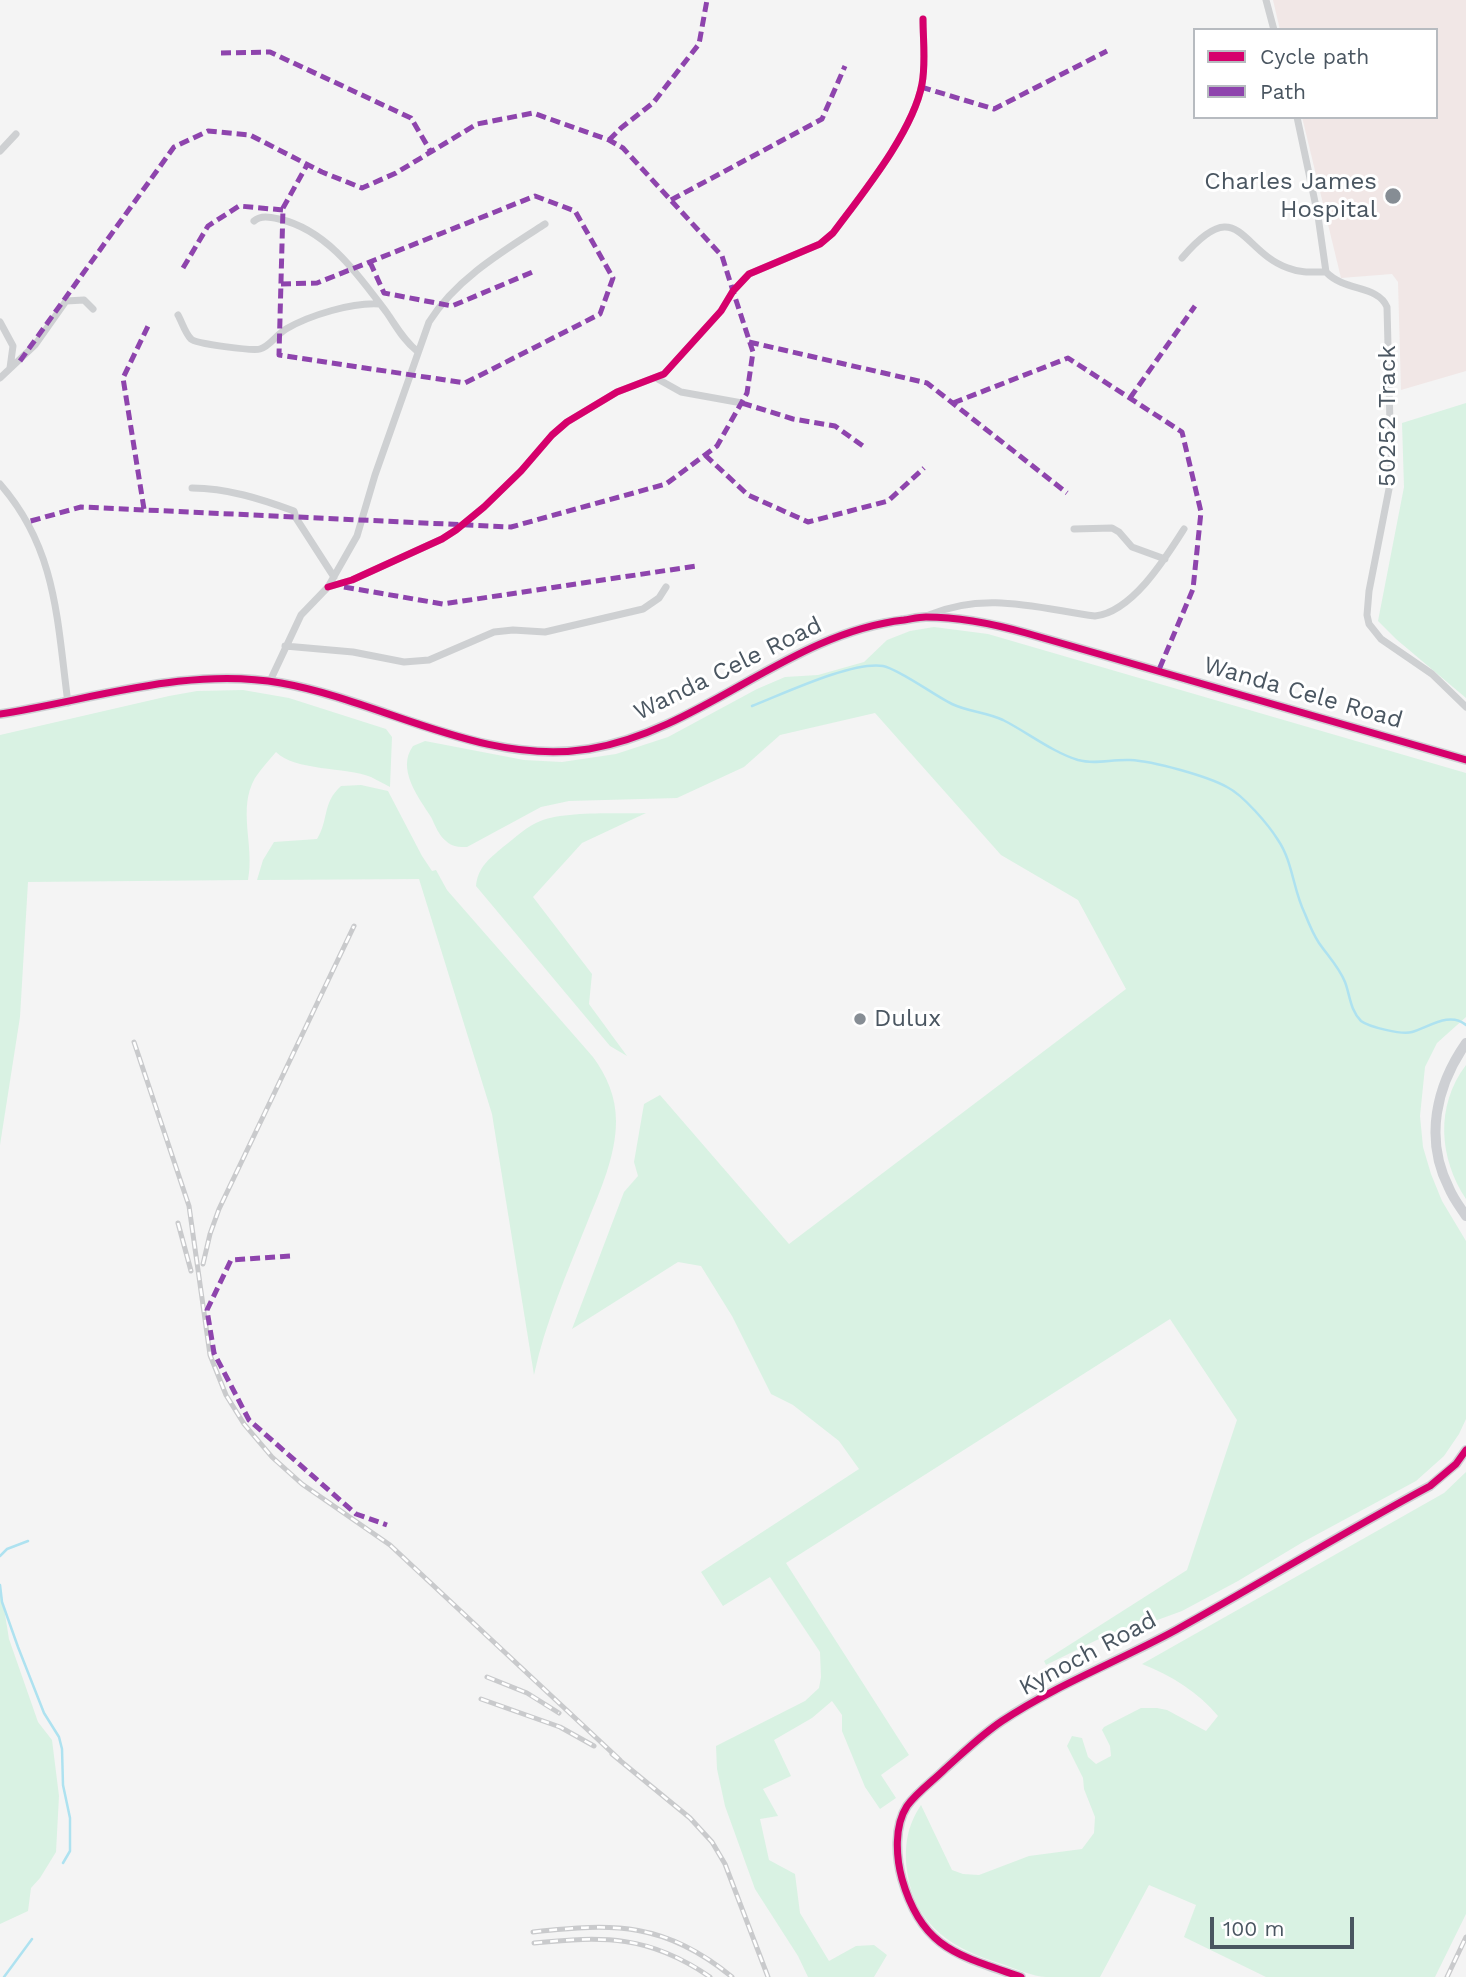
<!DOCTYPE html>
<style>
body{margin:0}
#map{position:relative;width:1466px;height:1977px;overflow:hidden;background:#f4f4f4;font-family:"Work Sans",sans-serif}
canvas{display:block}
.legend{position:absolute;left:1193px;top:28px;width:245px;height:91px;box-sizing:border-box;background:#fff;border:2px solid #b7bbc0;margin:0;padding:9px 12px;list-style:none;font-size:21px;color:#4a5661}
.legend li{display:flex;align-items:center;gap:14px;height:35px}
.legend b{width:35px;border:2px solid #b7bbc0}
.scale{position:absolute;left:1210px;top:1917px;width:144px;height:32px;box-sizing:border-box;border:4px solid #4a5661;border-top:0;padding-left:9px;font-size:21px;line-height:24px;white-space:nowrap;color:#4a5661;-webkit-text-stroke:5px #fff;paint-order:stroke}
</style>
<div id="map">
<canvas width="1466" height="1977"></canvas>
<ul class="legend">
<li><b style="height:9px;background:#d6006c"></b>Cycle path</li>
<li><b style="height:9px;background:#8e44ad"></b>Path</li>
</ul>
<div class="scale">100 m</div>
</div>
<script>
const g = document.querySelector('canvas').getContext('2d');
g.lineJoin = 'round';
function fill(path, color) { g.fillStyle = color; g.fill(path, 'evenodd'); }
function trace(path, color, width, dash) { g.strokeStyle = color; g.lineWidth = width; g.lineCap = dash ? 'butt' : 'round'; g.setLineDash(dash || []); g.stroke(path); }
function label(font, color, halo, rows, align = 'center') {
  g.font = font + ' "Work Sans",sans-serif'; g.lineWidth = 6; g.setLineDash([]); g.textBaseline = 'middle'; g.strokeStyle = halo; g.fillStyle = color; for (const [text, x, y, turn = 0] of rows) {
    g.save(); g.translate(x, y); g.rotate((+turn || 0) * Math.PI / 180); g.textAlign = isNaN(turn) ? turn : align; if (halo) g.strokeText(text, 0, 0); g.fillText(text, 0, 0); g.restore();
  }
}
fill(new Path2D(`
 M1273,0H1466V371L1401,390L1398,282L1392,274L1341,278L1302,117H1436V30H1280Z`), '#f1e7e6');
fill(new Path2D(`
 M1466,403V698L1396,639L1378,621L1404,487L1402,423Z
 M934,627L988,634L1466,773V1017L1437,1043L1425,1067L1420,1116L1423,1147L1431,1174L1442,1201L1466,1241V1419L1459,1434L1444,1456L1416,1481L1303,1542L1238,1581L1182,1611L1141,1626L1111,1633L1046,1665L1044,1661L1187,1570L1237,1420L1170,1319L786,1563L909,1755L881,1775L896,1798L880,1809L865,1787L842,1731V1715L832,1701L812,1718L774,1740L791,1776L763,1789L778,1816L760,1819L769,1860L795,1874L800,1913L829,1961L856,1946L874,1945L887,1955L874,1977H808L798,1956L755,1889L725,1806L717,1769L716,1746L805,1701L819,1688L821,1677L820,1652L770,1577L723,1606L701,1572L859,1469L839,1441L793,1405L771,1394L732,1316L701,1266L678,1262L572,1329L624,1192L638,1176L634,1162L644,1104L660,1095L789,1244L1126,989L1078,900L1001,855L875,713L780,735L744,767L677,798L569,801L541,807L467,847C459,847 452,847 446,841C439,836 435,825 431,817C419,798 396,769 413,746L425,741L524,760L562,762L616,754L668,737L757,689L785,677L818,675L864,662L887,640L910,631Z
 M243,690L289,698L386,729L392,737L390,787C384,784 377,780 371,777C346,767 294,771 276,752C269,760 261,769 255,778C237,809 255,846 248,880L28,882L20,1017L0,1145V735L169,696L197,691Z
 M361,785L388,791L422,856L432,871L436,870L447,890L593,1057C607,1076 616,1097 616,1121C616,1156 600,1191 587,1223C567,1273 545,1323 534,1375L492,1114L419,879L257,880L263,860L274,842L317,839C329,820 322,803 341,786Z
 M646,813L582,843L533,897L592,974L589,1004L627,1056L610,1046L476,886C478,867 489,859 503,847C515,838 528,825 543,820C570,811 617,814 646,813Z
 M1466,1065V1199C1439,1158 1435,1106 1466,1065Z
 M1466,1472V1914L1435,1977H1266L1184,1937L1196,1905L1149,1885L1100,1977C1082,1977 1064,1977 1046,1977C1032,1976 1018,1970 1005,1965C955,1950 915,1928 907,1871C904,1846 907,1826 921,1805L952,1870L963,1874L979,1875L1029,1856L1082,1849L1094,1833L1095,1817L1084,1789L1083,1778L1067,1746L1072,1736L1082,1738L1088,1757L1096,1764L1111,1756L1110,1746L1102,1730L1104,1727L1141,1708H1157L1167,1710L1206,1731L1218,1716C1198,1692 1171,1675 1142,1664L1444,1493Z
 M0,1583L9,1639L38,1722L52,1740L59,1796L56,1852L40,1878L31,1888L28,1911L0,1924Z`), '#d9f2e3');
trace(new Path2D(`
 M752,706C783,694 852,661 883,666C899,669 935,696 952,704C969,712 986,712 1003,720C1027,732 1052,752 1078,760C1096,765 1111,759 1130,760C1153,761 1207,776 1227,787C1243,795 1268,824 1278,840C1293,862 1293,890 1305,914C1309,924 1313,934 1319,943C1328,956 1339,967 1345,982C1350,995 1350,1010 1361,1021C1369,1027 1402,1035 1412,1032C1429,1027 1450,1011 1466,1025
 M0,1556L7,1549L28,1541
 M0,1585L2,1602L18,1647L44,1713L59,1737L62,1749L63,1785L70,1818V1851L63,1863
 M4,1977L32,1939`), '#aee2f0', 2.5);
trace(new Path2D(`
 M1266,0L1274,30
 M1297,117L1318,216L1326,272C1345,292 1378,285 1387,307L1391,463L1389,489L1369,591L1367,615L1369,624L1381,639L1432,674L1466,707
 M0,151L16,134
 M254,221C261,215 270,217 279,219C328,230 359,276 387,313C396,326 404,341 417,351
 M1182,258C1239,191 1240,251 1288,268C1300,273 1313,272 1326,272
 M178,315C182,322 185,333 191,339C196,344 253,351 260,349C270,346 276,335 286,329C310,315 353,302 380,304
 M0,322L13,346L10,368
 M0,378L35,345L66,301L84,300L93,309
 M656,378L681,392L742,403
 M0,484C57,549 57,621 68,703
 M192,488C227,488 261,499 294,511L296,518L334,577
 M1074,529L1112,528L1119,532L1132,547L1165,559
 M328,587L352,580L442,539L456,530L484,507L521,471L552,435L567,422L617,392L664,374L721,311L733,291L749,274L820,244L833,233C862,194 913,132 922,84C926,63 923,40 923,19
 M929,615C985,591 1037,608 1095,616C1132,612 1165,559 1184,529
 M285,646L353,652L404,662L429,660L494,632L513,630L545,632L643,609L659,598L666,587
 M270,681L301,615L328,587L357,536L375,475L429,322C456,279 503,251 545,224`), '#ced0d2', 7);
trace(new Path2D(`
 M0,714C91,700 188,666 281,683C383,701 482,766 589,749C703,730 789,633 904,620C911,619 919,617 926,617C959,617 994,624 1026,633L1466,760
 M1466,1043C1436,1086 1424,1139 1449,1188C1453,1198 1460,1207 1466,1216
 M1021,1977C958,1955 922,1949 902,1879C896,1857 894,1826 907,1806C917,1792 933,1781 945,1769C963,1753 981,1735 1002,1721C1056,1685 1119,1661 1176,1630C1261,1583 1344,1532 1430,1486L1456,1464L1466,1450`), '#ced0d4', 10);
const rail = new Path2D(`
 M134,1042L189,1206L210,1355L226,1395L244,1424L272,1457L302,1484L390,1545L620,1760
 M178,1223L191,1271
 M203,1264L210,1234L219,1209L354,926
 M487,1677L527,1693L559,1713
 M481,1699L560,1727L594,1746
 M612,1754L690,1818L712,1842L725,1864L768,1977
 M533,1932C615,1923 665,1922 732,1977
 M534,1943C604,1936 649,1935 710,1977
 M1447,1977L1466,1937`);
trace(rail, '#c9cacc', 5);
trace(rail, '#fff', 2.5, [8]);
trace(new Path2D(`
 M221,53L270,52L411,118L431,152
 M921,87L994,109L1107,51
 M609,140L621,128L653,103L699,44L707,0
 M671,200L822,119L845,66
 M370,262L384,293L452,306L535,271
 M183,268L208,226L239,206L283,210
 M281,284L317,283L535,196L575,211L613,278L600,314L465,383L279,355L283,208L307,165
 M749,342L927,383L1067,493
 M20,361L174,147L208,131L250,135L322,172L362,188L396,173L477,124L533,113L609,140L623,148L722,256L733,291L753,352L747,393L717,446L666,484L511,527L81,507L27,522
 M1130,398L1195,306
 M742,403L793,419L835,426L863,446
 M953,403L1068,358L1182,432L1201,512L1193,589L1158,672
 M705,455L748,495L808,522L888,501L924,468
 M144,509L123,378L150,322
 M344,587L443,604L696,566
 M290,1256L231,1260L207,1310L214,1353L249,1420L356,1514L387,1525`), '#8e44ad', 5, [10, 5]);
trace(new Path2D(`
 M328,587L352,580L442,539L456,530L484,507L521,471L552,435L567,422L617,392L664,374L721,311L733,291L749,274L820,244L833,233C862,194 913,132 922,84C926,63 923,40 923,19
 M0,714C91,700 188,666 281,683C383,701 482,766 589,749C703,730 789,633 904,620C911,619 919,617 926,617C959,617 994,624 1026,633L1466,760
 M1021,1977C958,1955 922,1949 902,1879C896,1857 894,1826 907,1806C917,1792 933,1781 945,1769C963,1753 981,1735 1002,1721C1056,1685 1119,1661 1176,1630C1261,1583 1344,1532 1430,1486L1456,1464L1466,1450`), '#d6006c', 7);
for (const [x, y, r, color] of [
 [1393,196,9,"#868d94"],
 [860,1019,7,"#868d94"]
]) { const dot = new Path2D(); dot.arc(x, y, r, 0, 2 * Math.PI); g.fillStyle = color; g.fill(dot); trace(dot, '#fff', 2.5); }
label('24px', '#4a5661', '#fff', [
 ["Charles James",1377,182],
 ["Hospital",1377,210],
 ["Dulux",874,1019,"left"]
], 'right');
label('24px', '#4a5661', '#fff', [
 ["50252 Track",1388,416,-90],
 ["Wanda Cele Road",728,669,-26],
 ["Wanda Cele Road",1303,693,16],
 ["Kynoch Road",1088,1654,-28]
]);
</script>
